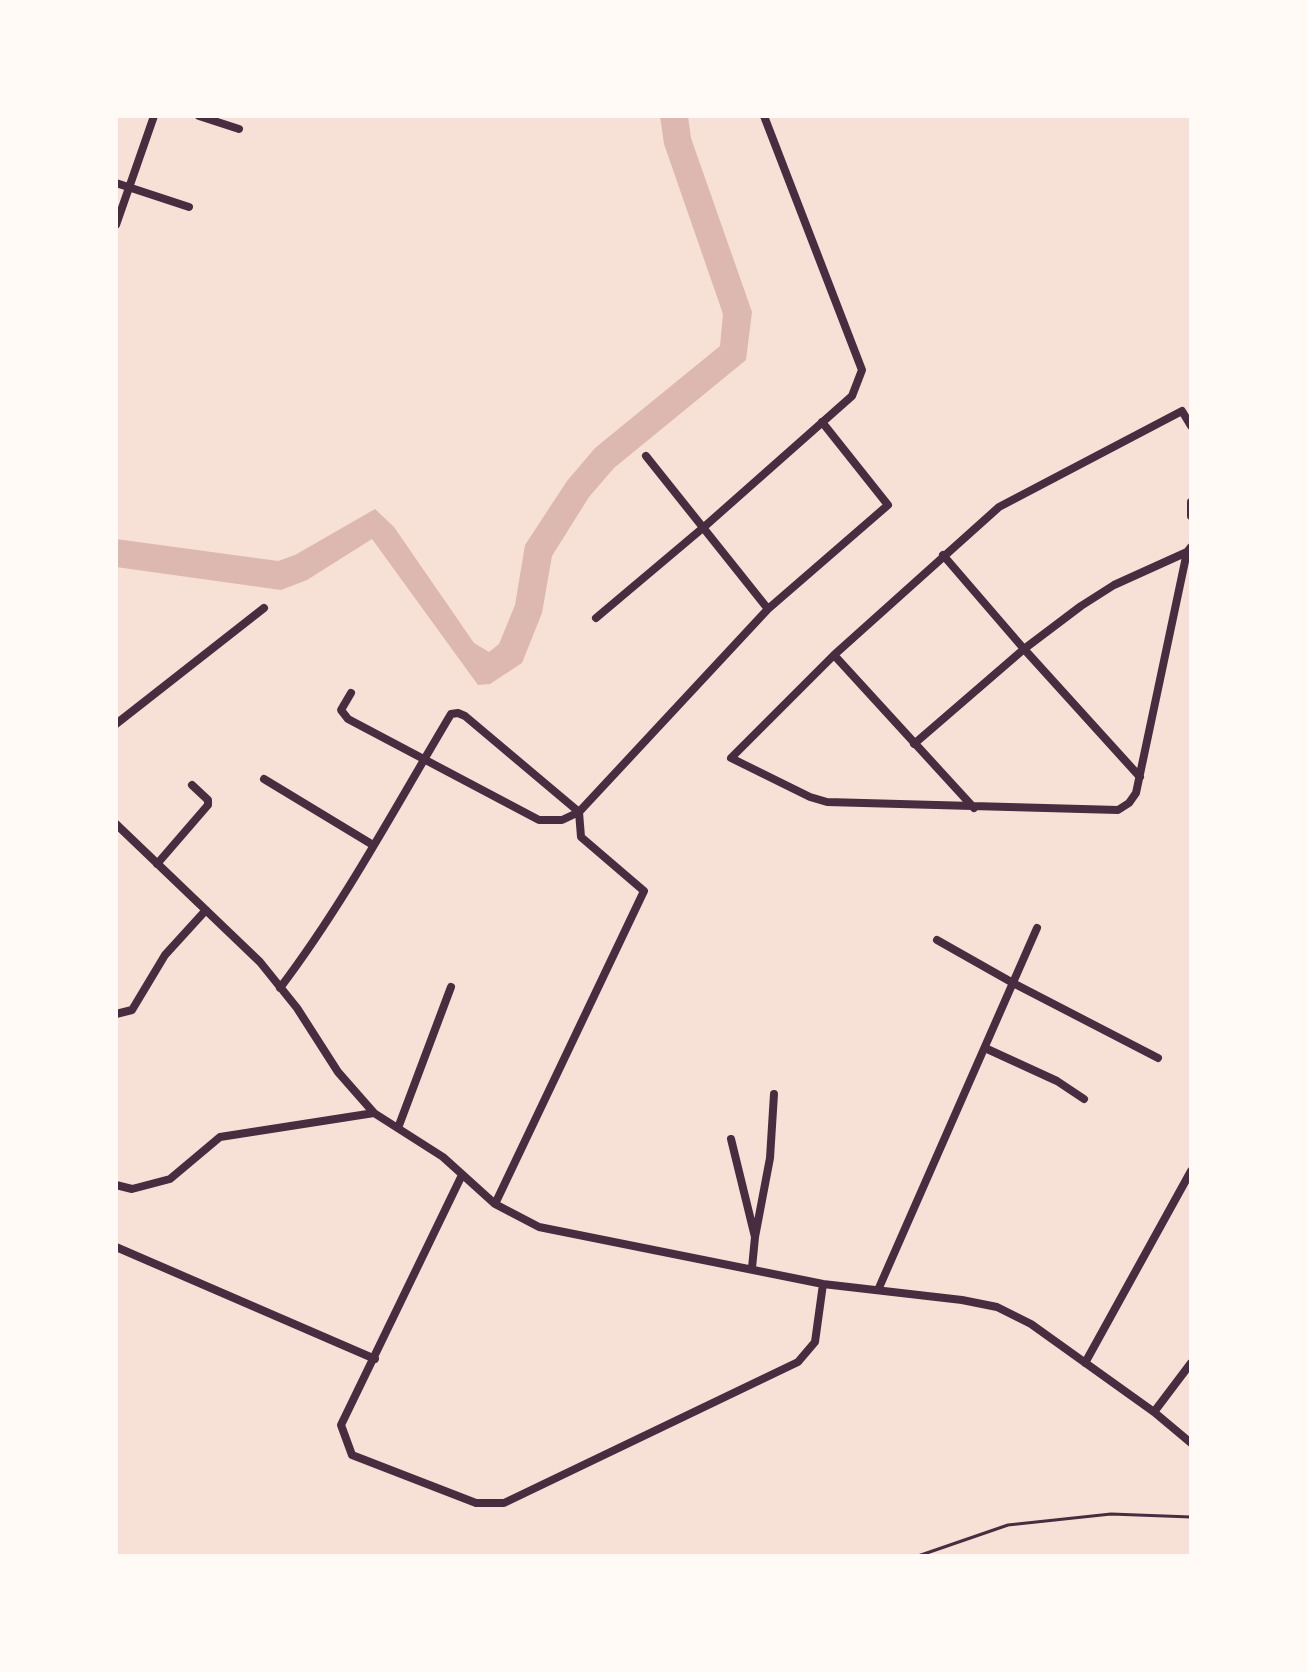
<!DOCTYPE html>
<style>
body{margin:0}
#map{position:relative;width:1307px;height:1672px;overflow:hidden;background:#f7e1d7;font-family:"Titillium Web",sans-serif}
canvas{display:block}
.frame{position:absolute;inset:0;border:118px solid #fffaf5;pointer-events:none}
</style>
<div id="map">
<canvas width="1307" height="1672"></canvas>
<div class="frame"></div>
</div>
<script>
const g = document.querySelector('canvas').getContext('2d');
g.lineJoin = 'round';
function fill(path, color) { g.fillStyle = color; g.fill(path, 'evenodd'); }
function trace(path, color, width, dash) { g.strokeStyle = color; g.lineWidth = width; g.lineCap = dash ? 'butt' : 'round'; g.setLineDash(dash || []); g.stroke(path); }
fill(new Path2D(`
 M660,116H688L691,138L752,312L746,360L614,468L589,497L552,556L542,613L522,663L490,684L478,685L372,539L307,580L281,590L116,567V539L278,561L295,555L375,509L394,527L474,643L489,652L499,644L515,605L525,545L567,481L595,448L720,346L723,314L664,144Z`), '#dcb8b0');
trace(new Path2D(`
 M918,1556L1008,1525L1111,1514L1191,1517`), '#4a2c40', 3);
trace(new Path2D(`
 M199,116L239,129
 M116,183L189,207
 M116,225L154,116
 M646,456L768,609
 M1191,502V516
 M1187,552L1136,793L1129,803L1118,810L827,802L810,797L731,758L834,655L999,507L1182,411L1191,426
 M943,555L1024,649L1140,777
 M596,618L704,527L852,396L862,370L764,116
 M834,655L974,808
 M116,724L264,608
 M914,744L1024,649L1081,606L1114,585L1187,552L1191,547
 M264,779L373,845
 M116,824L260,962L297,1008L338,1072L374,1113L443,1157L495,1204L539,1227L823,1284L962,1300L997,1307L1031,1324L1154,1412L1191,1443
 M157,864L208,805V800L192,785
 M937,940L1013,983L1158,1058
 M280,988C345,902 396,806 451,714L458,713L465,716L579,812L562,820H539L348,719L341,710L351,693
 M116,1014L132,1010L165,955L206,910
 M985,1048L1057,1081L1084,1099
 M398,1128L451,987
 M731,1139L755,1237L752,1268
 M462,1175L341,1425L352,1455L476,1503H504L798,1362L815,1342L823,1284
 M116,1185L132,1189L170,1179L220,1137L374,1113
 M495,1204L644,891L581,837L579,812L768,609L888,505L822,422
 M755,1237L770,1158L774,1094
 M116,1247L375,1359
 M878,1290L1037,928
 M1085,1363L1191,1171
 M1154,1412L1191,1363`), '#4a2c40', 8);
</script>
